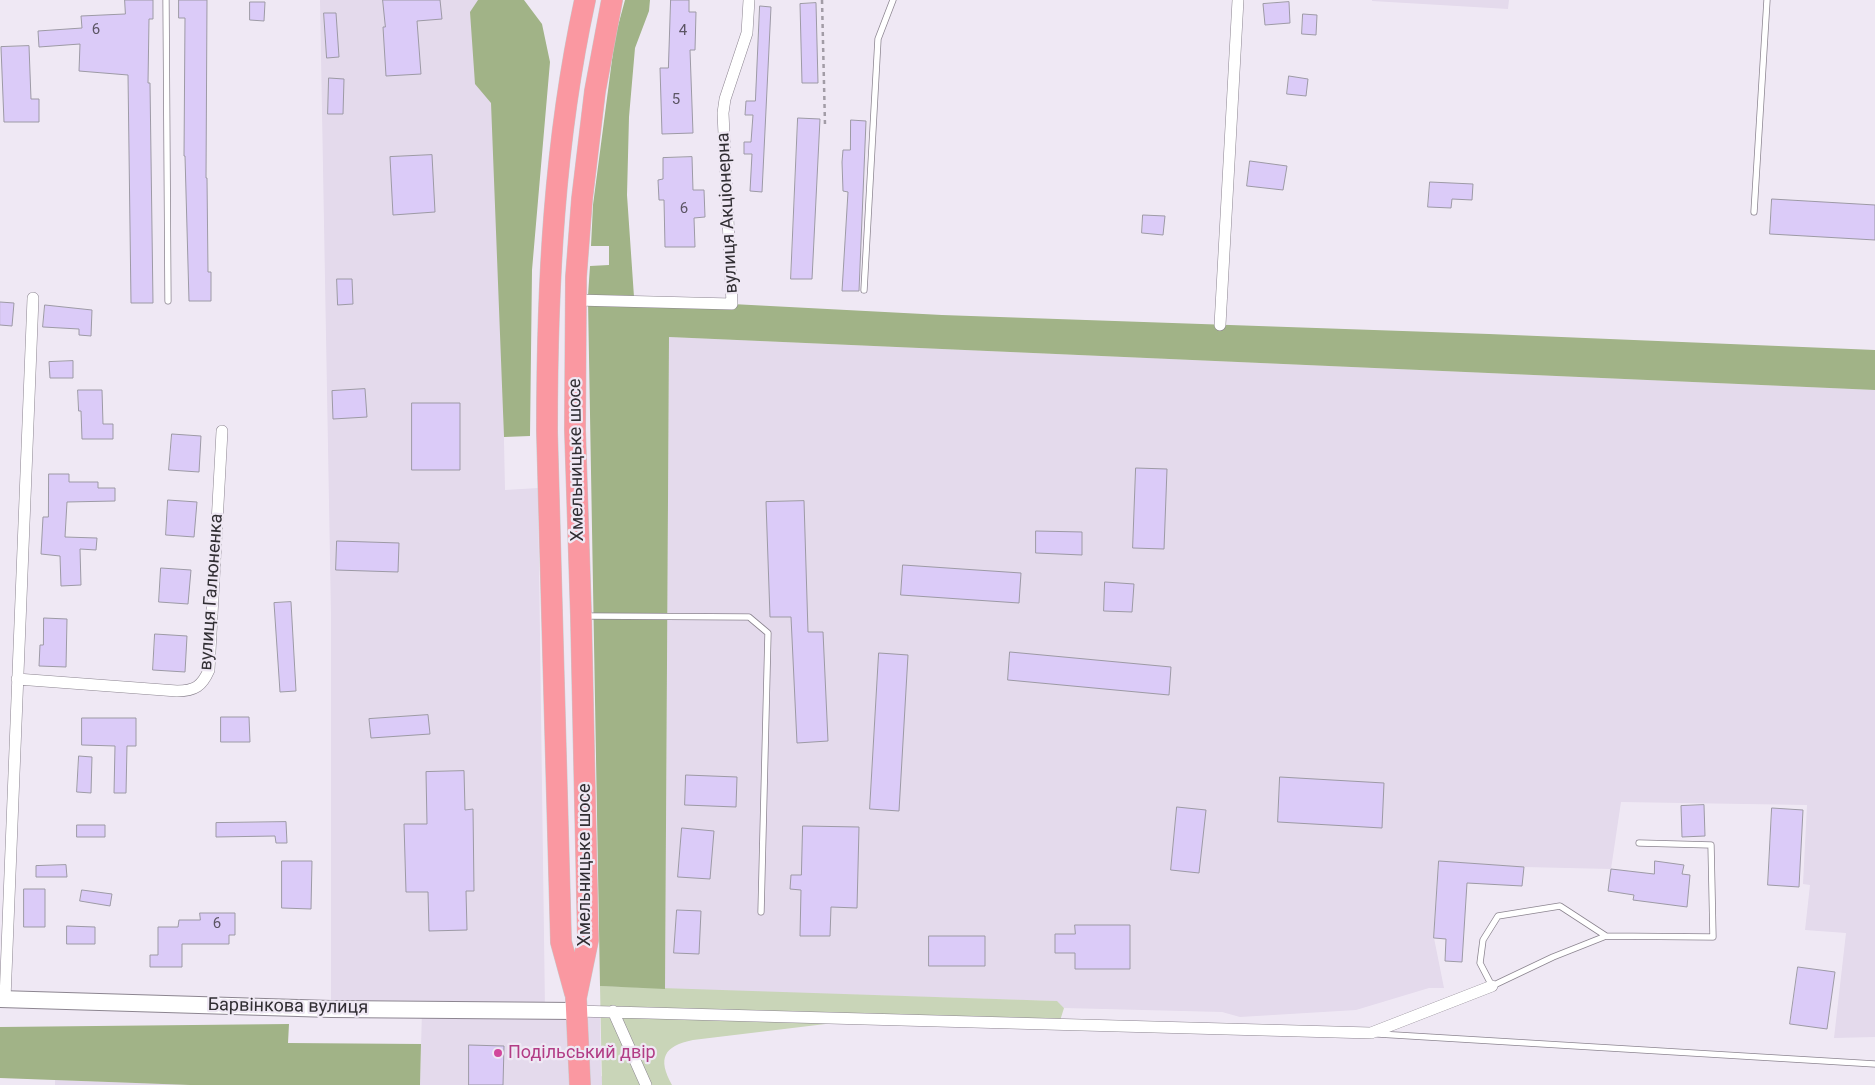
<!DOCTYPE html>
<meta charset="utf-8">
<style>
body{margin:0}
canvas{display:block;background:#efe8f4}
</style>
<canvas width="1875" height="1085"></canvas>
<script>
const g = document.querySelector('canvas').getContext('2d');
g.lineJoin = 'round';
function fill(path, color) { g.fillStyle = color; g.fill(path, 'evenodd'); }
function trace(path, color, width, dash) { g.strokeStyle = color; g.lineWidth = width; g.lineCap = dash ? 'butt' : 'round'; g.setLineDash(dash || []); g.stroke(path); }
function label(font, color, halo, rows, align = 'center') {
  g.font = font + ' Roboto,sans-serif'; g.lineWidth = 4.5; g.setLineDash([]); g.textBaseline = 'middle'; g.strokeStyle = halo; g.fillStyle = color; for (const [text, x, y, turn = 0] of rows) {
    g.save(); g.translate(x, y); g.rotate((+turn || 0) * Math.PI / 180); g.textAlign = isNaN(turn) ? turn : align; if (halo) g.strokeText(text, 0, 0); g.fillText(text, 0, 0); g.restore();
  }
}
fill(new Path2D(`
 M320,0H495L505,490L538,488L545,1010L600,1011L601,1076L641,1085H420L422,1010L331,1009V615Z
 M1372,0H1509L1508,9L1372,1Z
 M669,337L1875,390V1037L1834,1038L1846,933L1805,930L1810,885L1803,884L1807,805L1621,802L1611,869L1524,867L1439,861L1434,938L1444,988H1429L1356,1010L1240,1017L1222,1012L1064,1008L1056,1001L665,989Z
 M55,1080L190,1085H55Z`), '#e4daec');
fill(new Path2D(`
 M600,986L1057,1001L1064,1008L1059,1024L867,1019L693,1040C664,1046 657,1058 672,1085H602Z`), '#c9d5b8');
fill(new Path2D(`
 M478,0H524L542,24L550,62L532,270L530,436L504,437L491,103L475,84L470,12Z
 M625,0H650L649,11L635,48L629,117L627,195L634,297L588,296L590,266L609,265V246H591L593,205L615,37Z
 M588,300L732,304L942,315L1489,334L1875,350V390L669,337L665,989L600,986Z
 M289,1024L288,1043L421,1044L420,1085H190L0,1078V1027Z`), '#a1b387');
const building = new Path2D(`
 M125,0H153V19H149L148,83H150L153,303H131L128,75L79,71L80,44L39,47L38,31L82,28L81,16L125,14Z
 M179,0H207L206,178H207L208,272H211V301H189L185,156H184L185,18H179Z
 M383,0H440L442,19L417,21L421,74L386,76L383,27H385Z
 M671,0H689V12H696L695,50H690L693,133L662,134L660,68H668Z
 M250,2H265L264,21L250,20Z
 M1289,2L1290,23L1265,25L1263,4Z
 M816,3L818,83H802L800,4Z
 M760,6L771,7L762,192L750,191L752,154H744V142H751L753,115H745L746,101H755Z
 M324,13H336L339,57L327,58Z
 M1303,14L1317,15L1316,35L1302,34Z
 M29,46L31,99H39V122H4L1,47Z
 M1289,76L1308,79L1306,96L1287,94Z
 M329,78L344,79L343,114H328Z
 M798,118L820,119L812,279H791Z
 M851,120L866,121L859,291H842L848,192L843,191L842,162L843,150H850Z
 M432,155L435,212L393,215L390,157Z
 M692,157L693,190H704L705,217L694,218L695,247H665L664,200H659L658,180L663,179V158Z
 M1250,161L1287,166L1283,190L1247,186Z
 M1430,182L1473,184L1472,200L1452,199L1451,208L1428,207Z
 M1772,199L1875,205V240L1770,234Z
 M1143,215L1165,216L1163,235L1142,233Z
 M337,279H352L353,304L338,305Z
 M0,302L14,303L12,326L0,325Z
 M45,305L92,310L91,336L79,335V329L43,327Z
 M73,361V378H50L49,362Z
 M365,389L367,417L333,419L332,391Z
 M78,390H102L103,424H113V439H82L81,411H79Z
 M412,403H460V470H412Z
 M172,434L201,436L199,472L169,470Z
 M1136,468L1167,469L1164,549L1133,548Z
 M49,474H69V482H98V488H115V501L67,502L65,537L97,538L96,550L80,549L81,585L61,586L60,556L41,554L43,517H48Z
 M168,500L197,502L194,537L166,535Z
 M804,501L808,632H823L828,741L797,743L791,617H770L766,502Z
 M1036,531L1082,532V555L1036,553Z
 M337,541L399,543L398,572L336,570Z
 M903,565L1021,573L1019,603L901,595Z
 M161,568L191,570L188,604L159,602Z
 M1105,582L1134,584L1132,612L1104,611Z
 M291,602L296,691L280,692L274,603Z
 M44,618L67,619L66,667L39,666L40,645H43Z
 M155,634L187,636L185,672L153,670Z
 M1010,652L1171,667L1169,695L1008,680Z
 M879,653L908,655L899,811L870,809Z
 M428,715L430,734L371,738L369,719Z
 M221,717H249L250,742H221Z
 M82,718H136V746H127L126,793H114L115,746L82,745Z
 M79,756L92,757L91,793L77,792Z
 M464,771L465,810L473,809L474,891H466L467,930L429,931L428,892H406L404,824H427L426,772Z
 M686,775L737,777L736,807L685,805Z
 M1280,777L1384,783L1382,828L1278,822Z
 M1704,805L1705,836L1682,837L1681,806Z
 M1177,807L1206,810L1199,873L1171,870Z
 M1772,808L1803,810L1799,887L1768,885Z
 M286,822L287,843H276L275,836L216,837V823Z
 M77,825H105V837H77Z
 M803,826L859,827L857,908L831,907L830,936H800L801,890L790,889L791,875H801Z
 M682,828L714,831L710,879L678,877Z
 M282,861H312L311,909L282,908Z
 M1439,861L1524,867L1522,886L1467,883L1462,962L1445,961L1446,939L1434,938Z
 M1655,861L1684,865L1682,874L1690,875L1687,907L1633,900L1634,895L1608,891L1611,869L1654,874Z
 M66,865L67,877H36V866Z
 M24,889H45V927H24Z
 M82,890L112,894L110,906L80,901Z
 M677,910L701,911L699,954L674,953Z
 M200,913H235V935H229V944H182V967H150V955H158V927H178L179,920H200Z
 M1075,925H1130V969H1075V953H1055V934H1075Z
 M67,926L95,927V944H67Z
 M929,936H985V966H929Z
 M1798,967L1835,972L1827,1029L1790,1024Z
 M469,1045L504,1046L503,1085H469Z`);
fill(building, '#dbcbf8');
trace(building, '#9d9aa5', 1);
const lane = new Path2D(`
 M166,0L168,301
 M1754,212L1767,0
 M864,290L878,39L893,0
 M586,616L749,617L768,633L761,912
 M1606,936L1560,906L1498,916L1483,940L1480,963L1492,986L1553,957L1606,936L1713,937L1711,845L1639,843
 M1378,1034L1875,1064`);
const street = new Path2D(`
 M576,300L732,304L723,113L725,99L747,33L749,0
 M1220,325L1238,0
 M17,679L177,691C195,691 202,686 209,670L222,431
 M5,999L33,298
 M576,1011L1371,1033L1492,986
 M613,1011L646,1085`);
const secondary = new Path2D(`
 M0,999L331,1009L576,1011`);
const highway = new Path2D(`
 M575,993L561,942L547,431C547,286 554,142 585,0
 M580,1085L576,998L588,940L581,616L575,430L576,277L582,199L595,91L612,0`);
trace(lane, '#8c8590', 7);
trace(street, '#8c8590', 12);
trace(secondary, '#8c8590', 18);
trace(highway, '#c9c9ca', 22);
trace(new Path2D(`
 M822,0L825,125`), '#a29ca6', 2.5, [4, 4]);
trace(lane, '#fff', 5.5);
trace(street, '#fff', 11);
trace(secondary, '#fff', 16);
trace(highway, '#fa98a1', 21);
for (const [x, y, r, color] of [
 [498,1053,5,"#d1479c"]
]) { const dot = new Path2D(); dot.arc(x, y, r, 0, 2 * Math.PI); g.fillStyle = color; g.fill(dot); trace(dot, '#efe8f4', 2); }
label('15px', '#5c5564', null, [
 ["6",96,30],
 ["4",683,31],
 ["5",676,100],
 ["6",684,209],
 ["6",217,924]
]);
label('18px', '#312e33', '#efe8f4', [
 ["вулиця Акціонерна",728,213,-93],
 ["Хмельницьке шосе",577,460,-91],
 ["вулиця Галюненка",212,592,-86],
 ["Хмельницьке шосе",585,865,-90],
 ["Барвінкова вулиця",288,1007,1]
]);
label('18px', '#b23c85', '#efe8f4', [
 ["Подільський двір",508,1053]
], 'left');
</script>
